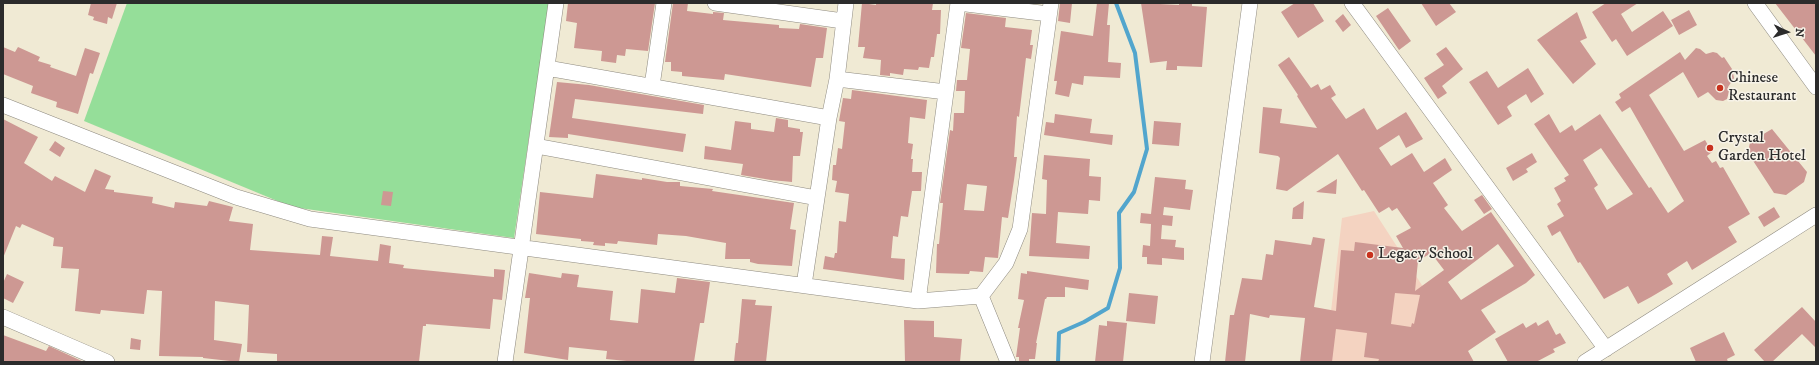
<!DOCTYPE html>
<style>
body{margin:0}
#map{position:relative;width:1819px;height:365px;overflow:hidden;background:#f0ead4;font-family:"IM FELL DW Pica",serif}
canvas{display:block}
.frame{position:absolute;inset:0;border:4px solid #2b2b2b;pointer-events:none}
.north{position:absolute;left:1767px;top:12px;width:40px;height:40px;-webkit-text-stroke:3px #f7f3e8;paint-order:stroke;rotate:94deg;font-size:11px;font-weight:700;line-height:16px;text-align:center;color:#2b2b2b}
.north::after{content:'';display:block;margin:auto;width:14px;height:18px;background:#2b2b2b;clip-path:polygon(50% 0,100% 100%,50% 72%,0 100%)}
</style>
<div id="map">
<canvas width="1819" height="365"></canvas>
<div class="frame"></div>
<div class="north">N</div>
</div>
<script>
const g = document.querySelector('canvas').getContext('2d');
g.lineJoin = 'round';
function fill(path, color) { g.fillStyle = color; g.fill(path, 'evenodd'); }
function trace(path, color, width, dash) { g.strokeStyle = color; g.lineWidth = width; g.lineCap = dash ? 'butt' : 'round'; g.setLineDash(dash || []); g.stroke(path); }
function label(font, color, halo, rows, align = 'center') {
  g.font = font + ' "IM FELL DW Pica",serif'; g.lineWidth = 3; g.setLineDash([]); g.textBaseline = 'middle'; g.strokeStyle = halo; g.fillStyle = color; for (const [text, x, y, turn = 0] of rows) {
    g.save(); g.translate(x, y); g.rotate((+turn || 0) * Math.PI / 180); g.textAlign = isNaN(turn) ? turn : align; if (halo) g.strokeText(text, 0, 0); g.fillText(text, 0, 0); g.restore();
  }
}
fill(new Path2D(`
 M1374,211L1427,293L1415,362H1325L1342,218Z`), '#f4d3c1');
fill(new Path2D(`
 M127,3H549L514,238L292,207L84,121Z`), '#95de99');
trace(new Path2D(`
 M1058,362L1059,333L1084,322L1108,308L1120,268L1119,213L1134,192L1147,149L1135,53L1116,3`), '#52a5cd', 4);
fill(new Path2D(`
 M91,3H117L112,19L108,17L107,24L93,20L94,17L88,15Z
 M568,3H655L648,51L626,49L625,56L617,55L616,63L601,61L602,51L574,48L577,23L566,21Z
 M673,3H688L687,11L713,14V12L724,13L723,20L779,25V28L799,29L800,24L827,28L823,58H816L811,87L725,74L724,80L682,76V72L671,71V62H665Z
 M862,3L876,5V3H933L932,10H941L940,34H937L934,57H931L929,68L919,67L918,70L904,69L903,75L890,73V76L880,75L881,60L863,58L865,47H858Z
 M1060,3H1072L1070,23L1058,21Z
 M1097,3H1109L1107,25H1110L1108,62L1121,63L1120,78L1084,76L1083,85L1072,83L1069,97L1055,94L1057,81H1054L1061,31L1093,36Z
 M1141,3L1179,5V3H1192V6L1207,7L1202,67L1177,66V70H1166L1167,61L1150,63Z
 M1295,3H1313L1324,21L1298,38L1281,12Z
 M1421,3H1449L1456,12L1436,26Z
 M1606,3H1638L1621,14L1632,32L1663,11L1673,26L1627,56L1616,39L1612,42L1592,12Z
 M1775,3H1816V56Z
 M1388,8L1411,41L1399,50L1376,16Z
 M1689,10L1697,25L1679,35L1671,20Z
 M1577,12L1587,38L1580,41L1596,64L1573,84L1537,40Z
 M966,13L1006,18L1005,27L1032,30L1030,45H1033L1031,59L1026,58L1019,117L1017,116L1014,157H1017L1014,180L1008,218L1002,217L998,258L985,257L983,272L970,271L969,274L936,273L937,244H939L943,203H940L950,130L953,131L954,113H964L965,91H956L957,80H967L970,49L961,48ZM967,184L987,186L984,211L964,210Z
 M1343,14L1351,25L1343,32L1335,21Z
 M3,47L15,52L18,47L40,57L38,61L51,65L50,67L76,76L85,48L100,53L93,74L90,73L78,114L56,107L57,102L31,93L33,86L3,74Z
 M1446,47L1463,69L1442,86L1447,93L1438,99L1424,78L1444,65L1436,54Z
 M1696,48L1700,49L1706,54L1713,52L1717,53L1722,58L1724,57L1732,69L1734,78L1728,87L1729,92L1727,99L1723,101L1716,100L1708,92L1698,98L1683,72L1649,95L1684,151L1705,140L1712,152L1707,156L1712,163L1716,161L1720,168L1723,167L1750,214L1728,227L1737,242L1692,270L1687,261L1667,274L1673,284L1651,297L1638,304L1628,286L1604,299L1580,262L1578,263L1560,231L1552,236L1547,226L1564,216L1557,204L1561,201L1554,188L1566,181L1564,178L1569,175L1534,124L1549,114L1560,133L1572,125L1575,131L1600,114L1649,188L1651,187L1668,213L1684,201L1630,107L1622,112L1615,102L1621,98L1619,94L1680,52L1685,60ZM1601,148L1633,194L1607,210L1594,188L1598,185L1583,160Z
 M1289,57L1311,88L1318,84L1321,90L1330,85L1336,95L1331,98L1346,119L1364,108L1377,130L1406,112L1423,139L1406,148L1399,135L1379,148L1391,166L1412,153L1424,172L1445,158L1452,170L1433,183L1448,205L1444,208L1462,231L1491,212L1535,275L1526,283L1481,310L1496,332L1468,351L1474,362H1378L1379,359L1364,357L1367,333L1336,329L1332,362H1300L1305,318L1270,315L1269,318L1250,314L1245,362H1225L1230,315H1234L1242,278L1262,280L1266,254L1273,255L1275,240L1311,245L1313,237L1325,239L1314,307L1336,311L1341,250L1354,251L1355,242L1403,248L1396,236L1411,228L1397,208L1392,211L1389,207L1379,213L1364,190L1362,191L1338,154L1287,191L1276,189L1280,158L1278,156L1259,153L1263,107L1282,109L1280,123L1317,128L1297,96L1298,95L1278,65ZM1498,244L1514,266L1461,300L1448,282ZM1431,253L1444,270L1415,291L1418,261ZM1395,293L1420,295L1414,324L1412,323L1411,327L1391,324Z
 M1528,68L1544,94L1531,103L1526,94L1509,105L1507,107L1512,116L1498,125L1469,82L1487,71L1498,88Z
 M557,82L589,85L704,105L703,114L575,99L572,118L686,134L683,152L568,134V138L549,137Z
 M852,90L927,100L925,119L910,117L908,143L913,144L911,159H913L912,172H922L921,191H912L908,217L901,216L898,237L893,236L891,258L905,259L904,280L823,269L825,256L834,258L835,253H837L839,221L846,222L849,194L835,192L837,181L832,180L833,165H836L838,148L842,149L845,122L839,121L843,98L851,99Z
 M1055,114L1092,119L1090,133L1113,135L1112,145L1044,135L1046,122L1054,123Z
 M776,118L788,120V127L800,129V132H803L800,156H793L792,182L771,180L741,175L743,164L704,159L705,146L731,150L735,121L751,123V129L774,132Z
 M3,119L38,137L24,163L52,181L55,176L85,192L95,169L111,176L105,189L114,190V192L153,197L152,203L174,208L175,202L207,206L209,201L233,207L229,221L253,224L250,250L320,255L322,236L333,237L330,256L378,261L380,244L391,246L389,263L404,265L403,268L494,277V269L505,270L502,300L493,299L490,329L426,324V326H423L419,362H277V354L247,352L249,305L215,301L214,340L242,344L239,362L203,358V357L159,356L162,291L147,290L144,314L101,310L100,314L75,311L79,269L61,268L63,247L53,246L54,238L22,224L20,228L16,226L3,258Z
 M1154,121L1181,123L1179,146L1152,144Z
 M1772,129L1807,172L1804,182L1786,195L1774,193L1748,153L1750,142Z
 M55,141L65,148L60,157L49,150Z
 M1532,153L1537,162L1526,169L1528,172L1513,181L1506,168Z
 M1044,155L1090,159L1089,176L1101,177L1100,201L1089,200L1088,214L1058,212L1056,243L1090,246L1089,259L1029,256L1032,213L1046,214L1047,180L1042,179Z
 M596,174L642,180V178L667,182H680V186L713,189L712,191L794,203L790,229L796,230L792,266L758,264L750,262V259H725L726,243L686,236L658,234L657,245L618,241L617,244L605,243V246L593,245L594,242L581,241V239L536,234L540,192L593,198Z
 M1155,177L1186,180L1185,189L1193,190L1190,210L1164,207L1163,215L1173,216L1172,226L1162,225L1161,239L1176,240L1175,247L1184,248V260L1162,258V265L1147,264V257H1142L1143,245L1150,246L1151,224L1140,223L1141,213L1151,214Z
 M1337,179L1336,194L1316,192Z
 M383,191L393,192L391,206L381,205Z
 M1482,195L1492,209L1484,214L1474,200Z
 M1304,201L1303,219H1292L1293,208Z
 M1774,207L1780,217L1764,227L1758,217Z
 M1027,271L1089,280L1088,290L1065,287V297H1047L1046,299H1045L1036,343H1037L1035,359H1029V362H1019V357H1016L1020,328H1018L1024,300L1018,299L1021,273L1027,274Z
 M529,273L561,278L562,273L579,275L577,287L613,291L610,320L638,323L641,289L675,293L677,278L710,282L704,323H700L694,362H637L606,359L607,351L569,347L568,360L524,353L530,298H525Z
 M7,274L24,282L13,303L3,298V283Z
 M1129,293L1158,296L1155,324L1126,321Z
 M742,299L756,300L755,305L772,306L766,362H734L736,343H738Z
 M1802,307L1816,322V348L1802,334L1772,362H1765L1754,350Z
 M904,320L934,321V337L962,339L960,362H905Z
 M1548,320L1556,335L1560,333L1566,343L1553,349L1555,352L1536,362H1508L1495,339L1523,323L1526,328L1536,322L1538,326Z
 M1107,321L1127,323L1123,362H1095L1099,325L1107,326Z
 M1724,332L1735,355L1727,359L1728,362H1696L1690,348Z
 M3,335L46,351L49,346L84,362H3Z
 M131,338L141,340L140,350L130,349Z`), '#cd9893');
const minor = new Path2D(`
 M715,3L843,21
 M958,3L1049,14
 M1352,3L1606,349
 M1755,3L1816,87
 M547,68L829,118
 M837,79L946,92
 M652,86L664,3
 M3,105L236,197L310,219L918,301L981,296L1006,263L1020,229L1051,3
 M536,146L817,198
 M804,285L829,118L837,79L846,3
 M981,296L1008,362
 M918,301L958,3
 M3,317L107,362
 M505,362L556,3
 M1202,362L1250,3
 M1585,362L1816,215`);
trace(minor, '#8e8a80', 16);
trace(minor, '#fff', 15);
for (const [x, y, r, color] of [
 [1720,88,4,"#c8321e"],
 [1710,148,4,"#c8321e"],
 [1370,255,4,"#c8321e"]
]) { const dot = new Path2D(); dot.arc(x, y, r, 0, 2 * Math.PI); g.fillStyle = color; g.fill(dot); trace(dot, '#f7f3e8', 1.5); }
label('16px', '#2b2b2b', '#f7f3e8', [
 ["Chinese",1728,79],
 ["Restaurant",1728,97],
 ["Crystal",1718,139],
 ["Garden Hotel",1718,157],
 ["Legacy School",1378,255]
], 'left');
</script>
